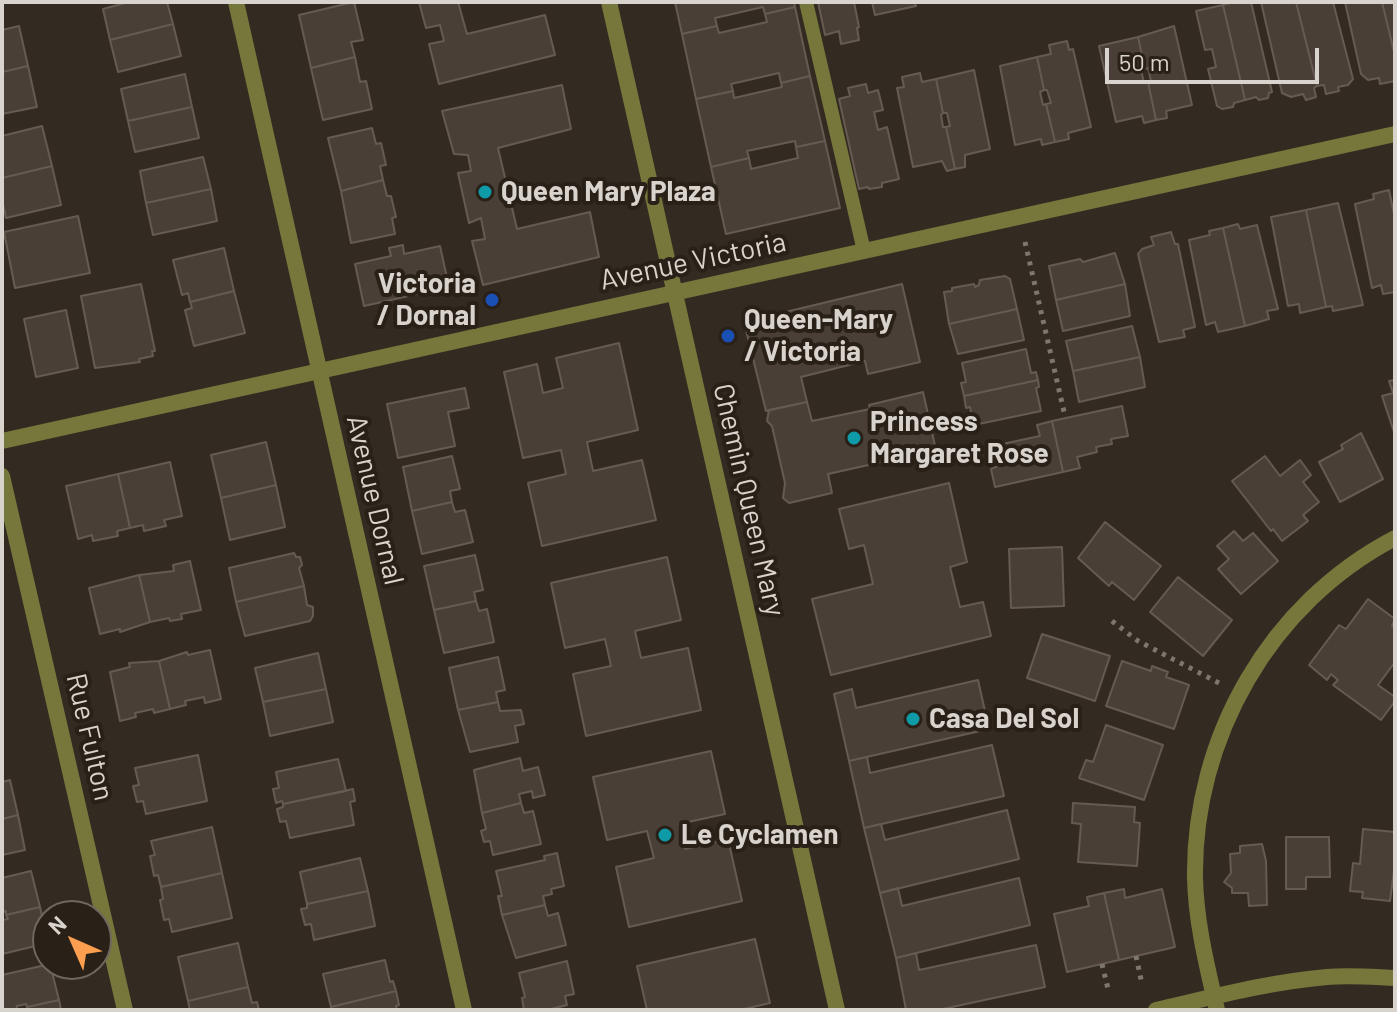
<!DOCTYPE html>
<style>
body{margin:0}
#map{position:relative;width:1397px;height:1012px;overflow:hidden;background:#332b22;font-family:Barlow,sans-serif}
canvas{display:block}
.frame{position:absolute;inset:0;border:4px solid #d9d3cd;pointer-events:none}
.north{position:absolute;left:32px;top:900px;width:80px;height:80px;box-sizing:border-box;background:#292118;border:2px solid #6f6860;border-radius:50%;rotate:315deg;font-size:22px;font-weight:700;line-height:32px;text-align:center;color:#d9d3cd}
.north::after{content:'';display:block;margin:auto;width:28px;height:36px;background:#fb9e50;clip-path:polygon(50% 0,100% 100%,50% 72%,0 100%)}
.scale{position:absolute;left:1105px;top:48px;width:214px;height:36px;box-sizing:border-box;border:4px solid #d9d3cd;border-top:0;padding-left:10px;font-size:24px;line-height:28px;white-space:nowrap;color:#d9d3cd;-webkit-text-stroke:6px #292118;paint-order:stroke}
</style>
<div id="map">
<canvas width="1397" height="1012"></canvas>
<div class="frame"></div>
<div class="north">N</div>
<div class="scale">50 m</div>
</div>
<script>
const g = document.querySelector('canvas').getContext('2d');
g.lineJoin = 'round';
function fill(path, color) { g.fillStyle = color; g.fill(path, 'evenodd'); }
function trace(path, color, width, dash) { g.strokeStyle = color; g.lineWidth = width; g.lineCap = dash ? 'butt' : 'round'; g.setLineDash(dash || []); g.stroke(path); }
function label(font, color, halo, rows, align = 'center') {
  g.font = font + ' Barlow,sans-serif'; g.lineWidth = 8; g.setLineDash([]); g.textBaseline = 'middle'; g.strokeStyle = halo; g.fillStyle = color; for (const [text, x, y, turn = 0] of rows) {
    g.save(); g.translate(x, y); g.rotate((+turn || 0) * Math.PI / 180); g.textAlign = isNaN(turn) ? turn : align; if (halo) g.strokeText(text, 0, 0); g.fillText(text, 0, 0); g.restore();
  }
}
const building = new Path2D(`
 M129,2H167L173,24L110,40L103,9Z
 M354,2L363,40L351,42L355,57L311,68L299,15Z
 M419,2H458L467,34L545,15L555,55L439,84L429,44L444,41L440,25L426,28Z
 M675,2H794L795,7L765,14L763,7L715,18L717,26L682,34Z
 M818,2H854L859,27L857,28L859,40L841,44L839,31L825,35Z
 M872,2H915L916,6L875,15Z
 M1234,2H1251L1272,92L1269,93L1268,98L1259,100L1256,97L1245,100L1223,5Z
 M1261,2H1296L1317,86L1314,88L1316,97L1306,100L1303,94L1291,97L1282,93Z
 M1296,2H1333L1353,79L1348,85L1338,87L1339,91L1326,94L1324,85L1317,86Z
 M1345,2H1382L1395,56V81L1380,84L1379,78L1368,80L1361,74Z
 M1382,2H1395V56Z
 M1223,5L1245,100L1234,103L1233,107L1222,109L1217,106L1208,69L1216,67L1212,49L1205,50L1196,11Z
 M795,7L810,76L781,83L779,73L731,84L733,91L696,99L682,34L717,26L719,33L767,22L765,14Z
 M173,24L181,56L118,72L110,40Z
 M19,26L28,66L2,72V30Z
 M1174,26L1192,105L1166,111L1167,118L1156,120L1148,82L1151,81L1148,68L1145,69L1138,37Z
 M1138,37L1145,69L1141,70L1144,83L1148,82L1156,120L1144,123L1142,116L1116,122L1099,46Z
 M1067,41L1069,50L1073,49L1091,127L1068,133L1069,139L1055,142L1046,104L1051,103L1047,90H1044L1037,57L1051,54L1049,45Z
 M355,57L360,82L366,81L372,109L323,120L311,68Z
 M1037,57L1044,90L1040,92L1043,105L1046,104L1055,142L1042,145L1041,139L1015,145L1000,66Z
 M28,66L37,107L2,114V72Z
 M974,70L990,149L965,155V167L955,169L946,127L950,126L947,113H943L936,79Z
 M920,73L922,82L936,79L943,113L941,115L943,127H946L955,169L947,171L942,161L913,167L897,88L904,87L902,77Z
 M185,74L192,107L128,121L121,89Z
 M810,76L825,141L796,147L795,141L747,151L749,158L711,167L696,99L733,91L734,98L782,87L781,83Z
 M866,84L868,93L878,90L883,110L874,112L878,130L887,127L899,179L882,183V187L869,189L868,187L859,189L839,99L850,96L848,88Z
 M562,85L571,129L498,148L517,229L590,212L599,257L483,285L472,241L485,239L481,218L469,223L458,173L471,171L468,155L454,154L442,111Z
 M192,107L199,138L135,152L128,121Z
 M42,126L52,166L2,178V136Z
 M372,128L376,144L381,143L386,165L380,166L383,180L341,191L328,138Z
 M825,141L840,208L726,234L711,167L749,158L751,169L798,158L796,147Z
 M203,157L211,189L146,203L140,171Z
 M52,166L61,205L6,218L2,199V178Z
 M383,180L387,196H391L396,217L392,218L395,234L351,243L341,191Z
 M211,189L217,221L153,235L146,203Z
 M1389,190L1395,219V292L1383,294L1381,285L1372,288L1355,204L1374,199L1373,194Z
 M1338,203L1363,305L1333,311L1332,306L1326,307L1306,210Z
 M1306,210L1326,307L1300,313L1299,304L1288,306L1271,217Z
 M78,216L90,273L15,288L4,232Z
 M1238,224L1240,229L1257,225L1278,309L1267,311L1269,319L1245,326L1223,228Z
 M1223,228L1245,326L1218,332L1215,322L1206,325L1189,240L1210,235L1209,231Z
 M1171,232L1175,244H1178L1195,327L1183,330L1185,337L1159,342L1138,254L1142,249L1154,245L1151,237Z
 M403,245L404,254L440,246L449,287L364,306L355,264L391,256L389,248Z
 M224,248L234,291L190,302L188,293L182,295L173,260Z
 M1115,253L1125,284L1056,300L1049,266L1080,259L1083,262Z
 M1005,276L1010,279L1017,309L949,324L944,292L952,291V288L974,284L975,287L979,285L980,280Z
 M141,284L155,351H152L153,356L139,359L140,362L95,368L81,296Z
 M902,284L920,362L868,374L865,361L801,377L807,402L766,411L744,322Z
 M1125,284L1130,316L1063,331L1056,300Z
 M234,291L245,333L194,346L185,310L192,308L190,302Z
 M1017,309L1024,340L958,354L949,324Z
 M66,310L78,368L36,377L24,319Z
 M1132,326L1140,357L1073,371L1066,341Z
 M619,343L638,430L587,442L593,471L642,460L656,520L542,546L528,483L566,474L561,450L523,458L504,372L537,364L543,393L563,388L556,358Z
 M1026,349L1031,373L1036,372L1038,380L964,396L961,383L966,382L962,363Z
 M1140,357L1145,387L1079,402L1073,371Z
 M1038,380L1039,387L1036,388L1041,411L974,425L970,407L966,408L964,396Z
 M1395,380V435L1382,396L1393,393L1389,381Z
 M465,388L469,408L448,412L455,446L398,458L387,404Z
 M923,392L936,450L828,474L832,493L789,503L783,498L785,483L772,426L767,421L769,410L807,402L812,421L870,409L869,405Z
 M1122,406L1128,436L1111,439L1112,444L1096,447L1097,452L1077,457L1080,468L1063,472L1052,421Z
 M1052,421L1063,472L995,487L991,469L998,466L993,446L1040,436L1037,425Z
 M1361,433L1383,479L1340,502L1319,462L1343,449L1341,445Z
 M266,442L276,485L221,498L211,455Z
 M452,456L460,489L450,491L452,502L412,511L403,467Z
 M1265,456L1280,476L1300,460L1311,475L1303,482L1319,502L1303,515L1308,521L1282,541L1273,529L1271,531L1232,481Z
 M170,462L182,516L164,520L166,526L144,531L143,525L130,528L118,474Z
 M118,474L130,528L117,531L118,536L93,541L92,535L78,539L66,486Z
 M949,483L967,562L950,567L960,607L983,602L991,636L831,675L812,599L873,584L864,545L849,549L839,509Z
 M276,485L285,527L230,540L221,498Z
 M452,502L455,512L465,510L473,542L422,554L412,511Z
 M1105,522L1161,566L1134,600L1112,582L1109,586L1078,558Z
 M1234,531L1243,541L1253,533L1278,561L1241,594L1218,569L1229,559L1217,546Z
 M1062,547L1064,606L1011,608L1009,549Z
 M294,553L296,557H300L302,565L299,568L304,586L236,602L229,568Z
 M475,555L483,590L474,592L476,601L434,610L424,566Z
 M667,557L681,620L635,631L641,658L688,648L701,710L586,736L573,674L611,666L605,639L565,648L551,583Z
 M190,561L201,610L181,614L182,619L170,621L169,618L150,622L139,575L174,571L173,565Z
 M139,575L150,622L120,632V629L100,634L89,588Z
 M1178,577L1232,620L1203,656L1150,612Z
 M304,586L307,605L313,607V616L310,621L245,636L236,602Z
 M1368,599L1395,619L1392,626L1395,628V662L1378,685L1395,697V701L1381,720L1333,685L1338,680L1331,674L1327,680L1309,665L1339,625L1346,629Z
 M476,601L479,611L487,609L494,642L444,653L434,610Z
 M1042,634L1110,656L1095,701L1027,678Z
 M210,650L221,699L205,703L204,697L185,701L186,705L170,709L159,661L187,652L188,655Z
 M318,653L326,689L263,702L255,668Z
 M498,657L505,690L496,692L498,702L458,710L449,668Z
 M159,661L170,709L154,713L153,709L135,713L136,717L120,721L110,672L130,667L129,663Z
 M1122,661L1151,671L1152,666L1168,672L1166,677L1189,685L1174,729L1106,706Z
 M978,680L989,729L849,761L834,694L852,689L856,708Z
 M326,689L333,722L270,736L263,702Z
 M498,702L500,711L521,710L524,724L515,726L518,742L470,752L458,710Z
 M1106,725L1163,745L1144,800L1079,778L1086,760L1093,762Z
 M992,745L1004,796L864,828L849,761L867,757L870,773Z
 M711,751L725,814L679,824L685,849L728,839L742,901L629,927L616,867L654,858L647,831L607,840L593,777Z
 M198,755L207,801L146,814L143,801L137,802L133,786L139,785L135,768Z
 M520,758L523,771L538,767L545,795L533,798L532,791L519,794L521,803L482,813L474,770Z
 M338,759L346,791L283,804L282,801L276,803L273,789L279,788L276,772Z
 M10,780L18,815L2,819V782Z
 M353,789L355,801L350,802L354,825L290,838L286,821L280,822L277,809L283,807V804Z
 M521,803L524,813L533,811L541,844L493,855L490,841L484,842L481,831L486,829L482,813Z
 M1073,803L1135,807L1134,822L1140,823L1137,866L1078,862L1081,824L1072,823Z
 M1007,810L1019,859L880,893L864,828L881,824L885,840Z
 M18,815L25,850L2,855V819Z
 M212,827L222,873L161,887L158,875L154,876L150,856L155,855L151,841Z
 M1363,829L1395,832V863L1390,901L1362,898L1363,892L1350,891L1353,863L1360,864Z
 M1286,837H1329L1330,877H1306V889H1286Z
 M1262,844L1266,861L1267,905L1249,906L1248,893H1232V888L1224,882L1231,873L1230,854L1240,853V846Z
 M557,853L564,886L551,889L552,894L543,896L545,905L502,915L498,896H502L496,871L545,860L544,856Z
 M360,858L368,891L307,904L300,872Z
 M31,871L40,907L6,915V911L2,912V878Z
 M222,873L232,918L172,932L169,919L164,920L160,900L163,899L161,887Z
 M1019,878L1030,925L896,958L880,893L898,888L902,906Z
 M1124,889L1125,898L1162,889L1175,947L1119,960L1104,893Z
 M368,891L375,926L314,940L311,924L305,925L301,909L307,908V904Z
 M1104,893L1119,960L1067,972L1054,914L1089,906L1087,897Z
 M545,905L548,916L558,913L566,945L516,958L502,915Z
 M40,907L48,943L2,954V920L8,919L6,915Z
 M755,939L770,1003L740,1010H647L637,966Z
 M238,943L248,987L188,1001L178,957Z
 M1036,945L1045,987L938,1010H906L896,958L916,953L919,970Z
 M385,960L390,982L393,981L396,991L331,1007L323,974Z
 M567,961L574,994L565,996L567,1005L547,1010H524L522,998L525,997L519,973Z
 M50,964L59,1000L27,1007L26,1004L17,1006L16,1010H2V975Z
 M248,987L252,1003L257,1002L259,1010H190L188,1001Z
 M396,991L399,1005L396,1006L397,1010H331V1007Z
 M59,1000L61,1010H28L27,1007Z`);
fill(building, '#493f36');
trace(building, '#665b52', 2);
trace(new Path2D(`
 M1025,242L1065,416
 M1112,621L1138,641L1221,684
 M1136,956L1142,984
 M1102,964L1109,993`), '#7e776f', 5, [4, 6]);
trace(new Path2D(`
 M806,2L864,251`), '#76773b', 14);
trace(new Path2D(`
 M236,2L464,1010
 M2,476L125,1010
 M1156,1010C1213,997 1269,982 1327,977C1350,975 1372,977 1395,978
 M1217,1010C1207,966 1196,923 1195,878C1193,738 1270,603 1395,538`), '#76773b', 16);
trace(new Path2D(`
 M609,2L837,1010
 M2,441L1395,134`), '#76773b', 16);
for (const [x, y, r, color] of [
 [485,192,8,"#0f9aa8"],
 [492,300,8,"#1a4fb4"],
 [728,336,8,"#1a4fb4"],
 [854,438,8,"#0f9aa8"],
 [913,719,8,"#0f9aa8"],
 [665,835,8,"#0f9aa8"]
]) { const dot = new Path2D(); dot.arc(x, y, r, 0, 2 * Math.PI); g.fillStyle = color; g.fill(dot); trace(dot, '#292118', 3); }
label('bold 28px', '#d9d3cd', '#292118', [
 ["Queen Mary Plaza",501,192],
 ["Victoria",476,284,"right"],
 ["/ Dornal",476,316,"right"],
 ["Queen-Mary",744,320],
 ["/ Victoria",744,352],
 ["Princess",870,422],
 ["Margaret Rose",870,454],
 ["Casa Del Sol",929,719],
 ["Le Cyclamen",681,835]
], 'left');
label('28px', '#d9d3cd', '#292118', [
 ["Avenue Victoria",693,261,-12],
 ["Avenue Dornal",375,500,77],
 ["Chemin Queen Mary",749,500,77],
 ["Rue Fulton",90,737,77]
]);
</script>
